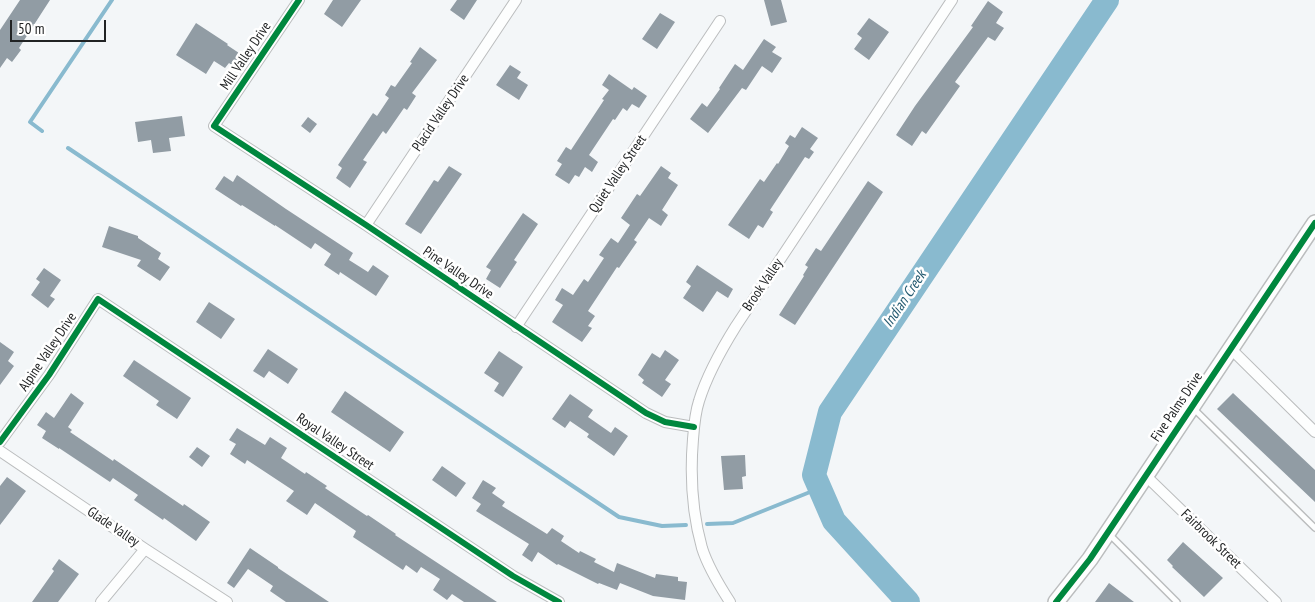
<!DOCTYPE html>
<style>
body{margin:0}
#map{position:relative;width:1315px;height:602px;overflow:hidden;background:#f3f6f8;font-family:"PT Sans Narrow",sans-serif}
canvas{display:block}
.scale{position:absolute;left:10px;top:20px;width:96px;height:22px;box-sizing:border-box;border:2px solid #212324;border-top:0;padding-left:6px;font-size:15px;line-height:18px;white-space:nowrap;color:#212324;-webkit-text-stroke:4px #fff;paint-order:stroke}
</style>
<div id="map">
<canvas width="1315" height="602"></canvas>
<div class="scale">50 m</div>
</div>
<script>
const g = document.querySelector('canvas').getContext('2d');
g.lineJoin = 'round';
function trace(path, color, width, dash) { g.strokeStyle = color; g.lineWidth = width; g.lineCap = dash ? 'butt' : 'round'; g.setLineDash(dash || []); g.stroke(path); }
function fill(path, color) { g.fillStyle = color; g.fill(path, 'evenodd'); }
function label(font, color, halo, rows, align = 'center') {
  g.font = font + ' "PT Sans Narrow",sans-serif'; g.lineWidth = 5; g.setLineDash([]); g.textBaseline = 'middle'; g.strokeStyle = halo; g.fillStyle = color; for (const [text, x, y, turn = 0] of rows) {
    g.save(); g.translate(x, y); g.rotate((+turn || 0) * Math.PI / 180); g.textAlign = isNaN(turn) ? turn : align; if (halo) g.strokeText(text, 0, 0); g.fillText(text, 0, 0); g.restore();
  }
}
trace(new Path2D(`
 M42,131L30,122L112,0
 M68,148L619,517L662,526L686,525
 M707,524L733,523L820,488`), '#89bacf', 4);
trace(new Path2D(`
 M908,602L834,521L814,475L830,412L1107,0`), '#89bacf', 24);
fill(new Path2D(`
 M20,0H50L19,48L21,50L12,62L7,58L0,68V30Z
 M333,0H361L342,27L324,14Z
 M457,0H477L464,20L450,10Z
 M764,0H781L787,22L771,26Z
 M988,1L1003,12L996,23L1004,28L995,41L988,37L955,82L960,86L926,134L922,131L912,146L896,135L915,106L973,27L971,26Z
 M660,13L675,22L657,49L642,39Z
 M869,18L889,32L869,60L854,49L862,38L857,34Z
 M196,23L228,44L227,45L242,55L235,67L229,63L225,68L214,61L206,74L176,55Z
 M764,39L776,47L772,52L782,58L772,73L762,66L746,90L742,88L708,133L690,119L702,103L707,107L720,89L719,88L735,64L743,70Z
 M420,47L437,60L412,93L416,96L407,110L404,108L386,134L383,131L363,160L367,162L350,188L336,178L342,168L338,165L373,113L377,116L389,98L385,95L391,85L395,87L412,63L410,62Z
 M510,65L521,72L517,78L528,85L519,100L496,85Z
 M609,74L632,90L634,87L647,96L639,108L632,104L627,111L623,108L615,120L613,119L589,155L598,162L592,172L585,167L579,177L575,175L569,184L555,175L562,164L557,161L566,147L571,150L604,100L602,99L609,90L602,85Z
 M182,116L185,136L169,138L171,151L153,153L151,140L138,142L135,122Z
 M308,117L317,124L310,133L301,126Z
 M802,127L818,138L810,149L814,152L809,159L805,157L770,210L773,212L763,228L758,225L749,239L728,225L760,179L764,182L777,163L778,164L789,146L785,143L790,135L795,138Z
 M449,166L462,174L421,234L405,224L434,180L438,182Z
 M661,166L671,173L668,178L678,185L662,210L668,215L661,226L649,218L634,240L637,242L619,268L617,267L588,311L595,316L588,326L592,328L582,342L552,322L563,305L555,300L562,288L573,295L584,279L588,282L604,258L599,255L611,238L618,243L630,225L621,218L637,194L640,196Z
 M237,175L286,209L353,253L349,260L368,272L373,265L389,276L376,296L340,272L339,275L324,265L331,254L315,243L311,249L275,225V226L242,205L241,206L215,189L224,176L233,182Z
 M868,181L883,192L795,325L779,315L804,276L803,275L808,267L805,265L816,248L821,251Z
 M523,213L538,224L514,260L517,262L500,288L486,279L491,270L486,267Z
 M109,226L138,236V238L161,253L158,259L170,267L160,281L137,266L141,260L102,247Z
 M697,265L733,289L728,298L717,291L703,312L683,298L691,286L686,282Z
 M44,268L61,280L50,296L55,299L48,308L31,295L40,282L36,279Z
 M209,302L235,319L221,339L196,322Z
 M0,342L14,352L8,361L14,366L0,385Z
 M268,349L298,369L288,384L269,371L264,378L253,371Z
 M665,350L679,360L665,380L671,384L662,397L642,383L644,380L638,375L652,353L660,358Z
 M499,351L523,367L503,397L494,391L499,383L484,373Z
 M134,360L191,398L177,419L156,405L159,401L123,376Z
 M345,391L404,432L390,452L331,412Z
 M71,393L84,403L68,427L72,430L70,432L113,461L114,459L183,506L184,504L210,522L196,541L164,518L163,520L134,500L138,495L113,478L110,482L59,448V449L42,438L46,431L37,425L46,412L54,418Z
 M1233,393L1315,470V502L1217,409Z
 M570,394L593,410L588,417L611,433L615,427L628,436L614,456L587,437L589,434L570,421L565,428L552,419Z
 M237,428L265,445L270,437L287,448L281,458L305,474L306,472L327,486L325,488L367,516L368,515L396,534L395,535L497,602H464L452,594L447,600L433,590L440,579L421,567L417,573L406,565L403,570L353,537L356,531L315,503L307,515L286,501L294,491L247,460L245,464L230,454L236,444L229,440Z
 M197,447L210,456L202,467L189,457Z
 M745,455L746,476L742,477L743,489L724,490L721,456Z
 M442,466L466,483L456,497L432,480Z
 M7,477L26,491L0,525V486Z
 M483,480L496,488L492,493L505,502L502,506L547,534L552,528L564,536L561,541L579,553L580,551L596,559L594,562L614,572L617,563L655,578L656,574L678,577V581L687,582L685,600L653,596L620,583L617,590L599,583L598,584L558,564L557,565L538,552L532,562L522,555L529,544L476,511L481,504L472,498Z
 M1183,542L1223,578L1204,597L1172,567L1173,566L1167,560Z
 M250,548L278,567V568L329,602H286L270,591L273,586L248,569L234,588L227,583Z
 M59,559L79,574L58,602H32L54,571L52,569Z
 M1109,583L1134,602H1095Z`), '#919ca4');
const lane = new Path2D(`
 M1192,407L1315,528
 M1110,535L1177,602`);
const street = new Path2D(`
 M299,0L214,126L366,225L646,413L665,422L694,427
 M366,225L516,0
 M516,327L720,21
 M1231,349L1315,432
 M0,442L49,375L98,299L513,576L559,602
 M0,451L145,549L227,602
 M1146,476L1276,602
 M101,602L145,549
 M730,602C719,585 708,567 702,548C692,512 690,475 693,439C694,426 695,413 699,401C707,375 721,350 736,326L952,0`);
const secondary = new Path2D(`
 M1056,602L1090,559L1315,223`);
trace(lane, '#bbbdbe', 8);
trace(street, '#bbbdbe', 12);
trace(secondary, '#bbbdbe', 18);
trace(lane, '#fdfefe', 5);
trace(street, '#fdfefe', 10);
trace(secondary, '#fdfefe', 15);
trace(new Path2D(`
 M299,0L214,126L366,225L646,413L665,422L694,427
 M0,442L49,375L98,299L513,576L559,602
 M1056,602L1090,559L1315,223`), '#00873e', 6);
label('14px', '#212324', '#fff', [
 ["Mill Valley Drive",246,56,-56],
 ["Placid Valley Drive",441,113,-56],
 ["Quiet Valley Street",618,174,-56],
 ["Pine Valley Drive",458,273,34],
 ["Brook Valley",763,285,-56],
 ["Alpine Valley Drive",48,352,-56],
 ["Five Palms Drive",1177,407,-56],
 ["Royal Valley Street",335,442,34],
 ["Glade Valley",113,527,34],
 ["Fairbrook Street",1211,539,44]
]);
label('italic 15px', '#245a70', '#fff', [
 ["Indian Creek",905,299,-56]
]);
</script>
